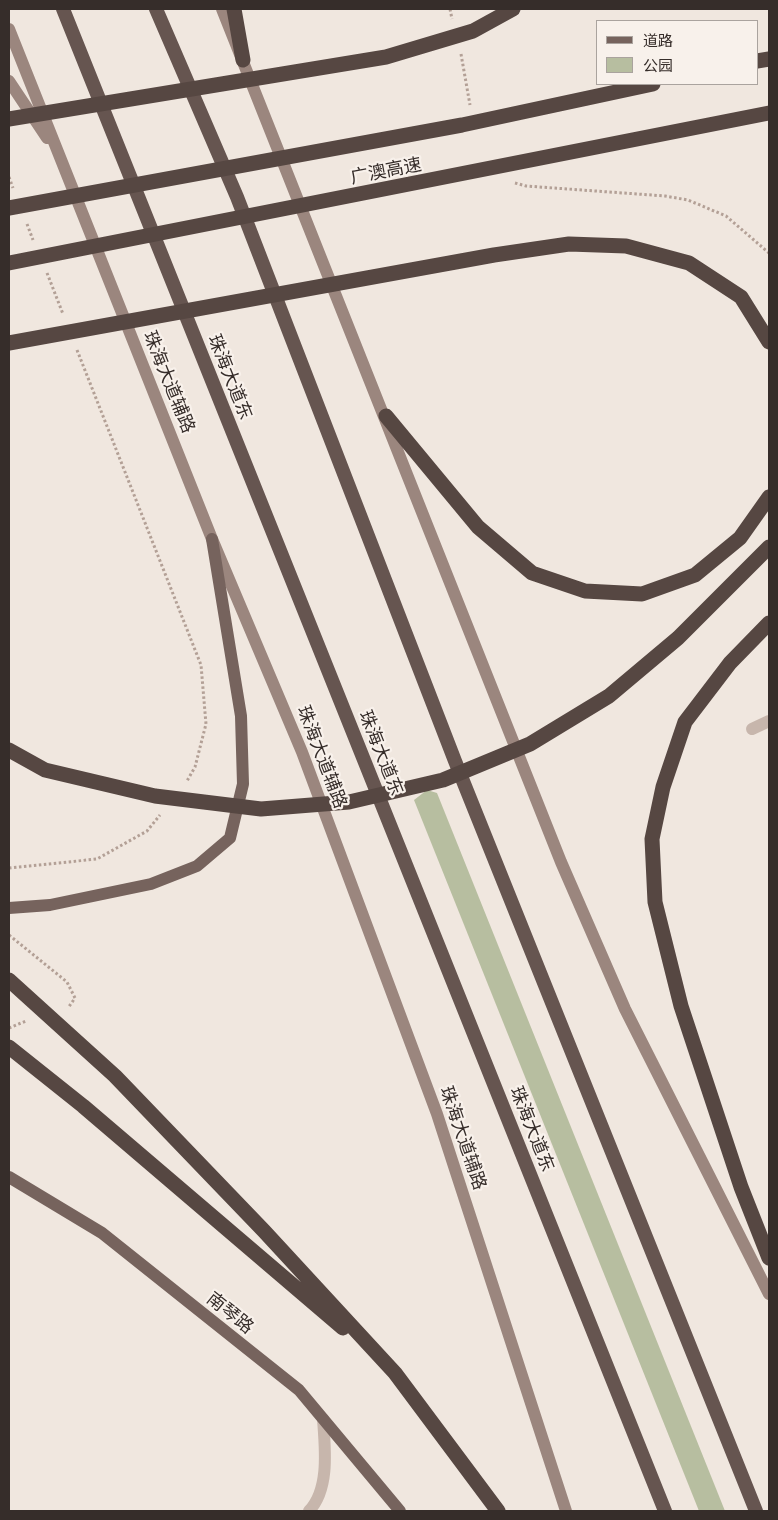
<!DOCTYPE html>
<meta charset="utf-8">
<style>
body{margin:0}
#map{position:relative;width:778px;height:1520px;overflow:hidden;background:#f0e7df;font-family:"Asap Condensed","Noto Sans SC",sans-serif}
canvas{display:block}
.frame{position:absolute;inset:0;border:10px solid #362d2a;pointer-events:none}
.legend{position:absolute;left:596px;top:20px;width:162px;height:65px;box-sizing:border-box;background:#f8f1eb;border:1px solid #aaa39e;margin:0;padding:6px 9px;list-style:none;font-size:15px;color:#362d2a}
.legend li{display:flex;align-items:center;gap:10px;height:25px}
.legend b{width:25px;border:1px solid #aaa39e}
</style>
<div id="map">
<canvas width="778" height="1520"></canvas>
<div class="frame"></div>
<ul class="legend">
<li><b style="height:6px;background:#76635d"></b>道路</li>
<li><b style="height:14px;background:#b7bea0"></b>公园</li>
</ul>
</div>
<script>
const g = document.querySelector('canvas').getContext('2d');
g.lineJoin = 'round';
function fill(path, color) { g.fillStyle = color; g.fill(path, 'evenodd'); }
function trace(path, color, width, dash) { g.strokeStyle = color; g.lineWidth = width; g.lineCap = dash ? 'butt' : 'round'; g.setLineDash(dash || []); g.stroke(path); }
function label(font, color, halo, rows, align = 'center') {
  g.font = font + ' "Asap Condensed","Noto Sans SC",sans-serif'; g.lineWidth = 4.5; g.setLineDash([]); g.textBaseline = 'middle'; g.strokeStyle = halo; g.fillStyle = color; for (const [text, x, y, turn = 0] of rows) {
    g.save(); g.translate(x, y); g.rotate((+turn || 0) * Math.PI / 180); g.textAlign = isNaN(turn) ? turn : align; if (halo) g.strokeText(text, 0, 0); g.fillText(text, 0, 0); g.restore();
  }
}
fill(new Path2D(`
 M427,790L437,793L725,1511H699L414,800Z`), '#b7bea0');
trace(new Path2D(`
 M450,9L452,19
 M461,54L470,105
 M9,177L13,188
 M515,183L526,186L665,196L688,200L726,216L769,253
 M27,224L33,240
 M47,273L63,314
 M77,350L201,665L206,724L195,767L187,781
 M9,868L97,859L147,831L160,815
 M9,935L67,982L75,998L68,1008
 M9,1028L26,1021`), '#b3a096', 3, [2.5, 2.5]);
trace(new Path2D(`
 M309,1511C330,1489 325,1448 323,1419`), '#c7b6ac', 12);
trace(new Path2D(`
 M752,729L769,721`), '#c7b6ac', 12);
trace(new Path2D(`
 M222,9L561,862L625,1009L769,1294
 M9,29L212,539L302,752L437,1114L566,1511
 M9,81L47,138`), '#9b867e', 12);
trace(new Path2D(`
 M9,908L50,905L151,884L197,866L230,838L243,784L241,716L212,539
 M9,1177L102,1233L299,1390L400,1511`), '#76635d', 12);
trace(new Path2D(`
 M63,9L665,1511
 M156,9L237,197L455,761L756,1511`), '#665550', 14);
trace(new Path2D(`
 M234,9L243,60
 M757,61L769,59
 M9,119L386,57L473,31L513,9
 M9,208L462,125L653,84
 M9,263L769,113
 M9,343L494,255L569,244L626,246L689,263L741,297L769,342
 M386,416L478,527L532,573L585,591L642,594L695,575L740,538L769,497
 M769,623L730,663L685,722L663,787L652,839L655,902L681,1006L741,1187L769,1258
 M9,750L45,770L155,796L261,809L349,802L443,780L530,744L609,696L678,638L769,547
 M9,980L115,1076L264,1231L395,1373L498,1511
 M9,1047L83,1106L343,1328`), '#564742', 15);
label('18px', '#362d2a', '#f8f1eb', [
 ["广澳高速",386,171,-11],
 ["珠海大道东",230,377,68],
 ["珠海大道辅路",169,382,68],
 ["珠海大道东",381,753,68],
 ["珠海大道辅路",322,757,69],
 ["珠海大道东",532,1129,68],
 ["珠海大道辅路",463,1138,71],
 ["南琴路",230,1313,39]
]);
</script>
